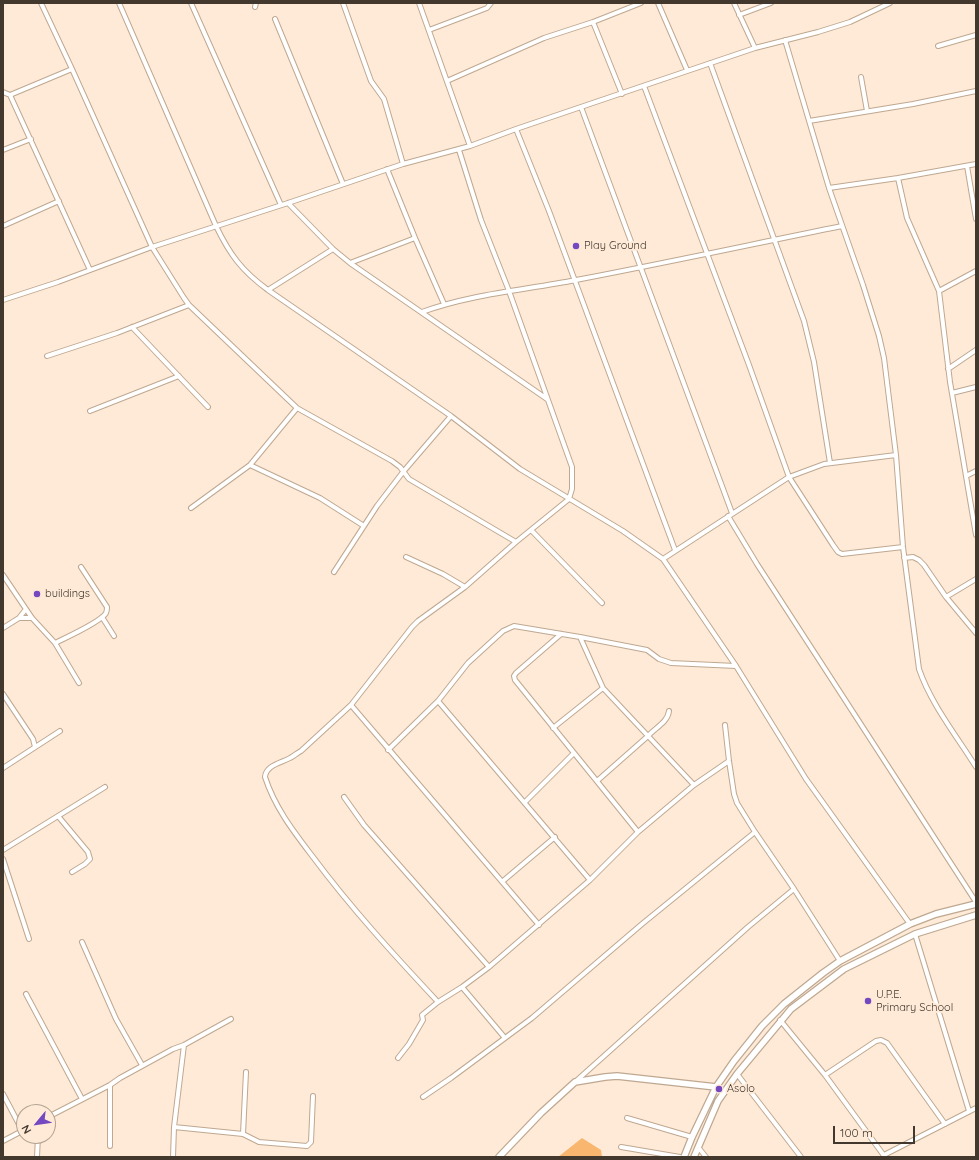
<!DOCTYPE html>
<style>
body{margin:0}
#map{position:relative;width:979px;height:1160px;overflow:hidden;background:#feead7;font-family:Quicksand,sans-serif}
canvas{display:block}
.frame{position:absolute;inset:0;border:4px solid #42382e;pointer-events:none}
.north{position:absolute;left:16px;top:1104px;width:40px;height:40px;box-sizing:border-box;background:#feead7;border:1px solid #b3a393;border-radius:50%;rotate:241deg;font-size:11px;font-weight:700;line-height:16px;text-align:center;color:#42382e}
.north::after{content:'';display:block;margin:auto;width:14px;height:18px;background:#7448c0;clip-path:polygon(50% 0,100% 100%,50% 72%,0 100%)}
.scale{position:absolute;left:833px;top:1126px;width:82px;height:18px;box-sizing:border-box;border:2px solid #42382e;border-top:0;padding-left:5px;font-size:12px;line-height:14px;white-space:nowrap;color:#42382e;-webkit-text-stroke:3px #feead7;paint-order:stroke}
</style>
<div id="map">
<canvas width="979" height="1160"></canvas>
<div class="frame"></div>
<div class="north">N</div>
<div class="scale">100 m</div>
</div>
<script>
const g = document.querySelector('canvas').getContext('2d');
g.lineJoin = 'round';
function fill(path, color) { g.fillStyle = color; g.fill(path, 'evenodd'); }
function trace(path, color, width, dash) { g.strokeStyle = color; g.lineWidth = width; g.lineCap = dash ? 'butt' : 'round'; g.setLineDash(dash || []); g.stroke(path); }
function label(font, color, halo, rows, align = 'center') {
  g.font = font + ' Quicksand,sans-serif'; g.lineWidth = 4; g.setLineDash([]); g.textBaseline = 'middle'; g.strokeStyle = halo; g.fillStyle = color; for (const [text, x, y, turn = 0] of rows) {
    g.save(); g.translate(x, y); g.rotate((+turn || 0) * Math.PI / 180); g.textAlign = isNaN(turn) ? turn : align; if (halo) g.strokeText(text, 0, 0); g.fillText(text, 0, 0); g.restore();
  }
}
fill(new Path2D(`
 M582,1138L601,1150L602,1157H558Z`), '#f8b66e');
const minor = new Path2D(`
 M41,3L72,69L152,247L184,298L189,305L297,408L392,461L400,467L409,479L516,542
 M119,3L216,226C230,255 242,271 268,290L451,416L520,469L623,531L663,559L736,666L806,779L910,924
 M191,3L281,205
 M343,3L371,81L384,99L403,164
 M419,3L470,146
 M658,3L687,70
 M734,3L755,48
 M255,7L256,3
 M739,15L771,3
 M275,19L343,184
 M593,22L622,94
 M429,30L487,8L491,3
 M785,40L829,188L863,285L879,336L884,358L896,455L903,547L919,669C931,704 956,735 976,767
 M938,46L976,35
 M710,63L804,321L814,362L830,463
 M861,77L867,111
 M447,81L544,38L593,22L641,3
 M644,86L749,365L789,477L833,545L838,552L842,554L903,547
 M3,92L10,95L90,270
 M10,95L72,69
 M581,107L732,513
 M809,121L913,104L976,91
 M516,129L549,211L675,550
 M3,150L31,139
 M967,166L976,219
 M387,169L415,238L444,304
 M898,178L907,218L939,291L950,382L976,535
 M829,188L898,178L976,164
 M288,203L333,249L350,263L547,399
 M3,226L59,201
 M350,263L415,238
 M268,290L333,249
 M939,291L976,271
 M3,300L58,282L152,247L288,203L403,164L470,146L516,129L755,48L818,32L850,22L890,3
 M422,312C471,294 525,290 576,280C665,263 753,244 842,226
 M132,327L208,407
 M47,356L117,333L189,305
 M948,369L976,350
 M952,393L976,387
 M90,411L179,376
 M250,465L320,498L364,526
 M966,476L976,471
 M191,508L250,465L297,408
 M728,516L757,564L976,902
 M531,530L602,603
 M406,557L443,574L465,587
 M904,558L913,557L919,560L924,565L946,597L976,633
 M663,559L789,477L824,464L896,455
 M334,572L377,506L403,472L451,416
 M3,575L32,618L55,643C65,638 101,622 106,613C107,611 107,610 107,607L81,567
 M946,597L976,579
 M102,617L114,636
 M19,618H32
 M3,628L19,618L26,609
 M561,634L516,673L514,676L515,680L638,832
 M580,637L603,688L694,785
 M55,643L79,683
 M3,694L33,739L35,747
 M438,701L590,880
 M351,705L539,925
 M725,725L729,761L734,794L737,803L755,832L794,889L840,961
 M553,728L603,688
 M388,750L438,701L468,663L503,631L514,626L580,637L647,650L659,659L671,663L736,666
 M3,768L60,731
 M597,781L648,736C655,728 668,722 669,711
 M344,797L364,825L489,967
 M525,802L574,753
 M58,816L88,852L90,859L85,864L72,872
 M3,850L105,787
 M3,859L29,939
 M503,881L555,837
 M915,934L969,1111
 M82,942L116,1019L142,1065
 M462,987L505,1038
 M26,994L82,1099
 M438,1002C395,956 351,908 313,857C294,832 275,808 265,777C266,765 281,763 290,758C294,756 297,753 301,751L351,705L412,627L418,621L465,587L516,542L569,499L572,489V467L509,291L481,220L459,150
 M780,1020L825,1075L885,1157
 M398,1058L409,1044L423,1020L422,1015L438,1002L462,987L489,967L590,880L638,832L694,785L729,761
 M737,1074L801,1157
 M825,1075L876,1041L881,1040L887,1043L945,1124
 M575,1082L748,927L794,889
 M110,1085V1146
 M3,1094L22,1130
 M423,1097L451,1078L532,1018L642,924L755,832
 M48,1117L110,1085L120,1078L173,1049L184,1045L231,1019
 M627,1118L692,1137
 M174,1127L243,1134L259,1142L307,1146L311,1142L313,1096
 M243,1134L246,1072
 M3,1141L24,1130
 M621,1147L680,1157
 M698,1147L706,1157
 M884,1155L976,1108
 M37,1157L38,1136
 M173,1157L174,1127L184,1045`);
const tertiary = new Path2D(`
 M499,1157L541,1113L575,1082L605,1077L617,1076L716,1087
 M684,1157L692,1137L716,1087L734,1061L762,1026L784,1004L823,973L840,961L910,924L936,914L976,904
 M694,1157L718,1101L737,1074L791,1009L844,969L915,934L976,915`);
trace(minor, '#bfa891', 6);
trace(tertiary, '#bfa891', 8);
trace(minor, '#fff', 4);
trace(tertiary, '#fff', 5.5);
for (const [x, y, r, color] of [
 [576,246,4,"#7448c0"],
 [37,594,4,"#7448c0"],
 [868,1001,4,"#7448c0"],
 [719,1089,4,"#7448c0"]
]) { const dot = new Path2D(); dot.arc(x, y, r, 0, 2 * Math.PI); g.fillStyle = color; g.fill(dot); trace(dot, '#feead7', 1.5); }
label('11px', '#42382e', '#feead7', [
 ["Play Ground",584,246],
 ["buildings",45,594],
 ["U.P.E.",876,995],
 ["Primary School",876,1008],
 ["Asolo",727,1089]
], 'left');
</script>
